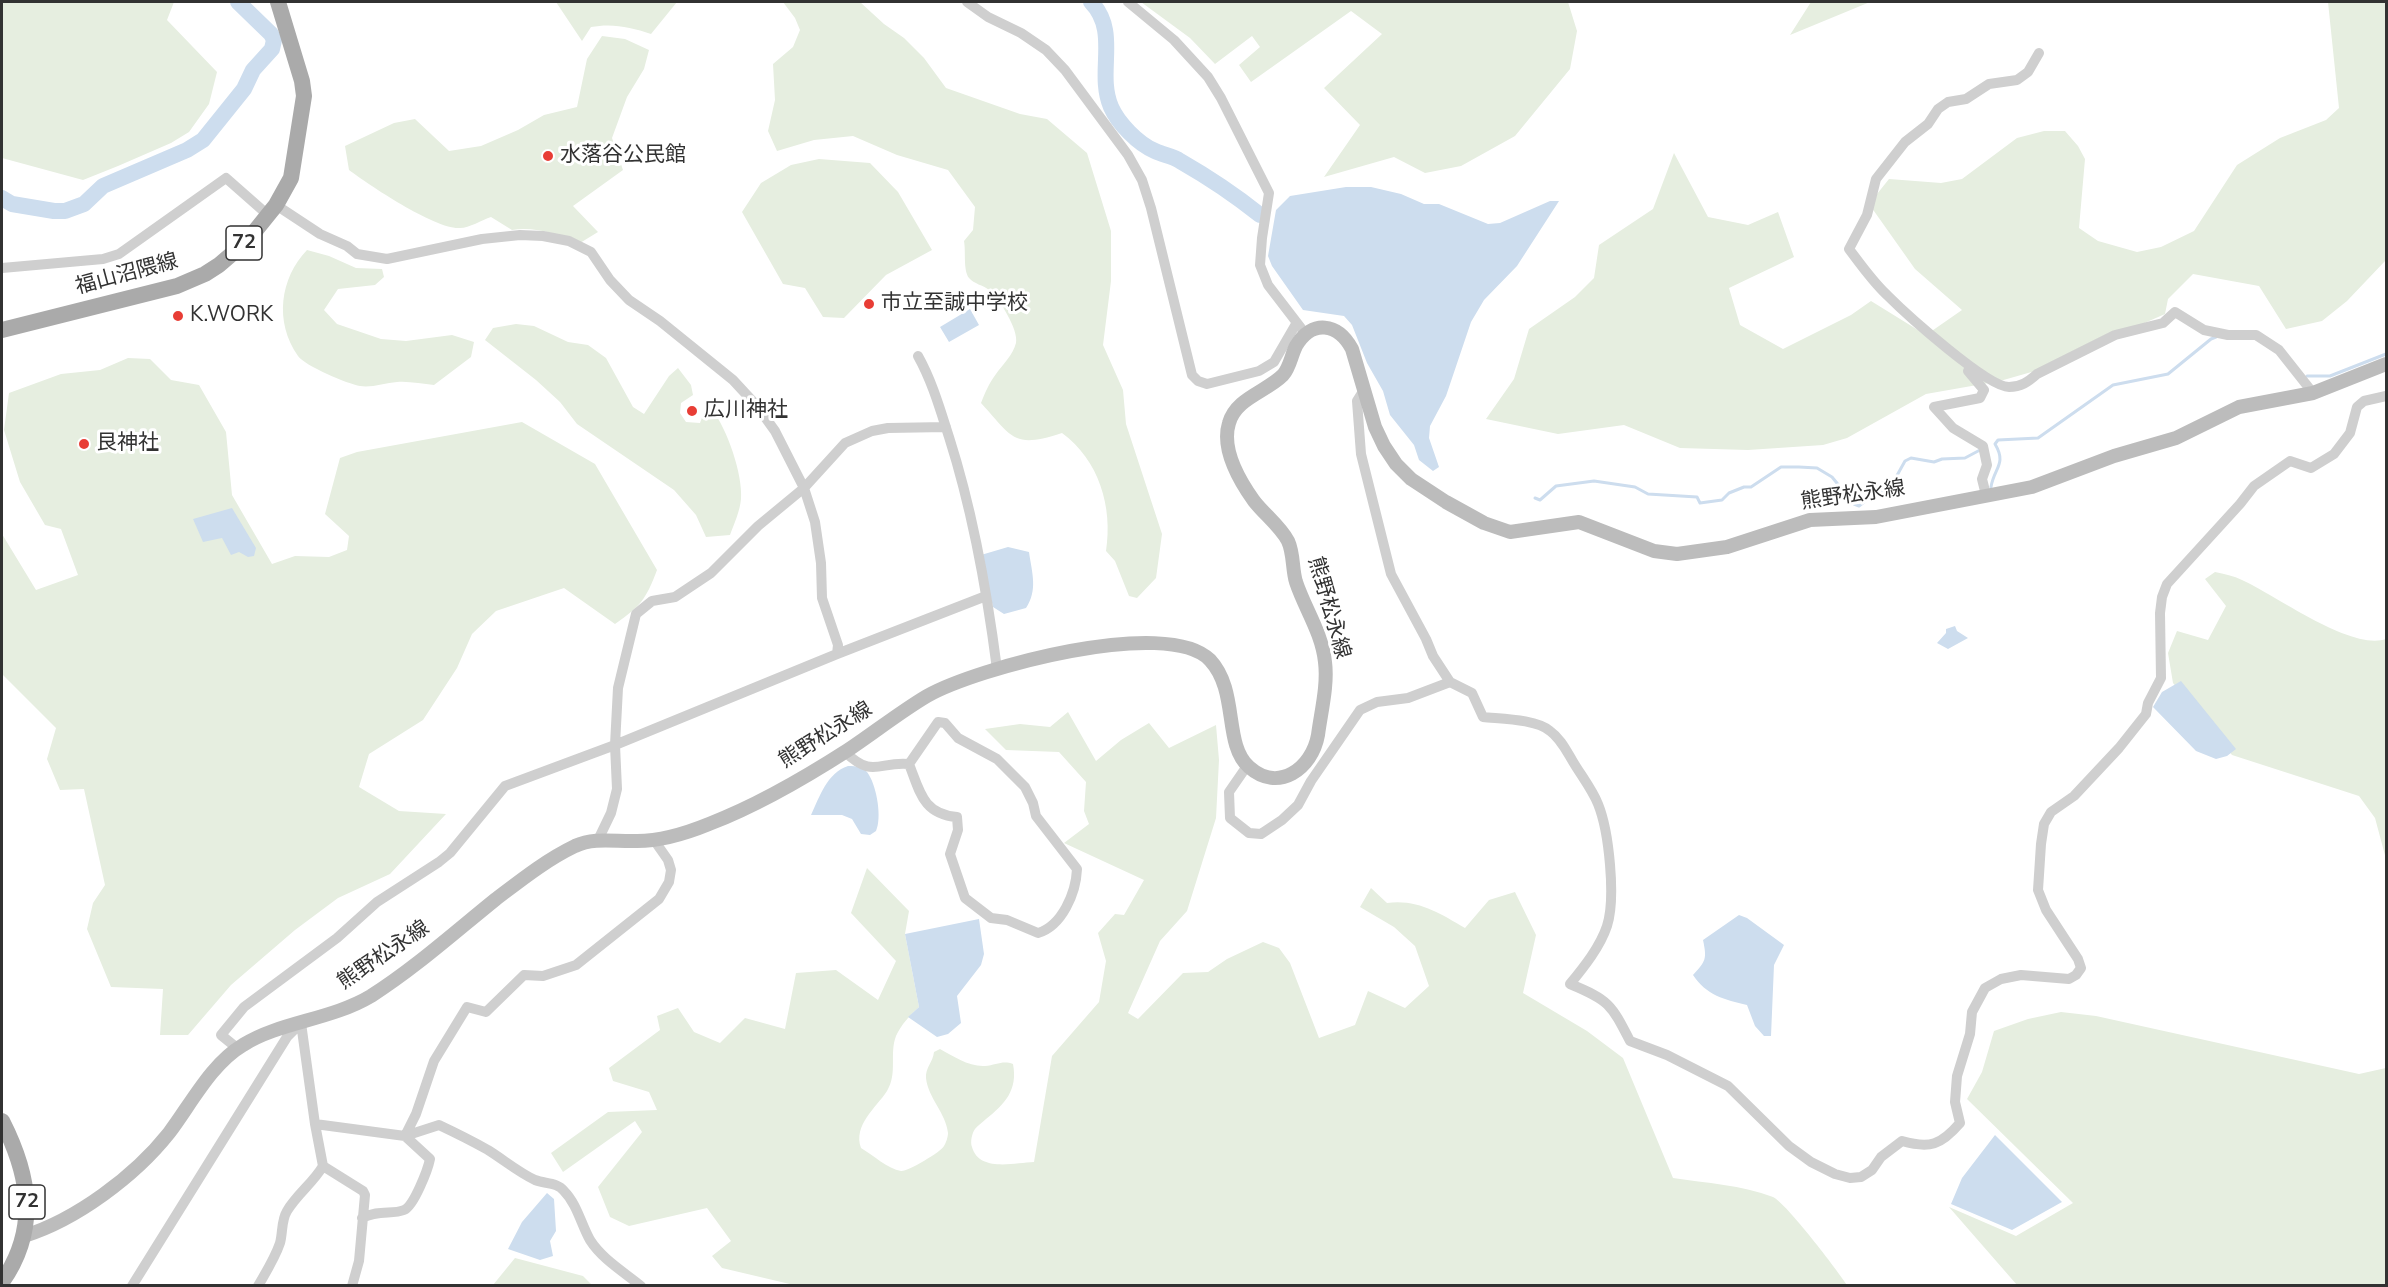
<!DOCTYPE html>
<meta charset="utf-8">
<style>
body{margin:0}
#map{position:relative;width:2388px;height:1287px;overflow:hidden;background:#fff;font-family:"Nunito Sans",sans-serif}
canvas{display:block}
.frame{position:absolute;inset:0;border:3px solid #323232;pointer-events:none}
</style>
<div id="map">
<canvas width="2388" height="1287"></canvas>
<div class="frame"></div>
</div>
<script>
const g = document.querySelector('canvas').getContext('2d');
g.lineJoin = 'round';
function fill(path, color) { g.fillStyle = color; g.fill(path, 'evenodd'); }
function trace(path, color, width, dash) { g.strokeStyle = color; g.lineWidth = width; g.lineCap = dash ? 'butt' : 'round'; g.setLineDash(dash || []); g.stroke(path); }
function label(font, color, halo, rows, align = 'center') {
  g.font = font + ' "Nunito Sans","Noto Sans JP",sans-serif'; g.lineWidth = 6; g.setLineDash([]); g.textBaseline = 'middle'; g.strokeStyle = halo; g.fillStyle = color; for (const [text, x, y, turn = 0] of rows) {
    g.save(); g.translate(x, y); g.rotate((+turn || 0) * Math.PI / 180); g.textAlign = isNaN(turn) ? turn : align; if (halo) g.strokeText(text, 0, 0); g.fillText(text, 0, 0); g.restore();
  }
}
fill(new Path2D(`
 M2,2H174L167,20L217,72L209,104L189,132L171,143L118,166L83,180L2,158Z
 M556,2H677L651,34C631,27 612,23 591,27L582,41Z
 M783,2H860L884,24L904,38L924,58L946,88L1020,114L1047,119L1087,153L1111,231V281L1103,345L1123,390L1126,424L1162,534L1156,578L1137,598L1129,596L1115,561L1106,551C1113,507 1099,460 1062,433C1013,449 1013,438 981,403C985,393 989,383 996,374C1003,364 1013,355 1016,343C1019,330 999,298 989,290C983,285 974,284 969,278C963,270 966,252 964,241L973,230L975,207L948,170L897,155L853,136L814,140L777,151L768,131L775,100L773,64L793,47L800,30L795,18Z
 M1141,2H1568L1577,31L1570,69L1515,136L1461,166L1425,173L1394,157L1324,177L1360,125L1324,88L1382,34L1351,11L1251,82L1239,65L1260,47L1252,36L1215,64L1190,38Z
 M1811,2H1870L1790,35Z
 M2328,2H2386V260L2347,301L2322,321L2286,329L2259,286L2193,274L2168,299L2165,314L2035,371L2000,381L1926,394L1847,438L1823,445L1748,450L1680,448L1624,425L1558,434L1486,419L1514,379L1529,329L1575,297L1594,278L1599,245L1653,209L1674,153L1708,217L1748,225L1778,212L1794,257L1729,288L1740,325L1783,349L1851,315L1871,301L1926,335L1962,310L1915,269L1869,204L1889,179L1941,183L1962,179L2017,138L2044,131H2065L2078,146L2085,159L2079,228L2098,241L2137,252L2161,247L2194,231L2237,165L2280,138L2326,120L2339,108Z
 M602,36L625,39L649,50L644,69L627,97L612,138L623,170L573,206L598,232L580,243C561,234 532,226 512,230L491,217C482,220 469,228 460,228C436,230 369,185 349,170L345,146L394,123L415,119L449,151L481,146L518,130L544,115L577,107L587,59Z
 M819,159L870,163L898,192L932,250L886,275L844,318L823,317L805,288L783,284L742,212L761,183L791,165Z
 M307,250L329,256L356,268L382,269L384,277L375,285L338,289L324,310L337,324L381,339L406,341L452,335L474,342L471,357L434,385C422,384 409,381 397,382C385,383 371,388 360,386C348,384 305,366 298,356C274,322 280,278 307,250Z
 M516,324L534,326L568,342L588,345L606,358L633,407L644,414L669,376L678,368L691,385L693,395L681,403L680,413L686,422L700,423L704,412L712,410C727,428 743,475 741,499C740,511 734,524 730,535L706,537L696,515L674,490L577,424L560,402L536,380L485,340L493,328Z
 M128,358L150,359L171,380L199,385L226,432L232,495L272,564L295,556L329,557L347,550L349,536L325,514L340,458L357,452L522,422L595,464L657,570C646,599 641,606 615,624L564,588L496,611L472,634L457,668L423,720L369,754L359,787L399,811L446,814L390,874L338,898L295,930L231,985L188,1035H160L163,989L111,987L87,929L93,903L105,885L84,789L60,790L47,759L56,728L2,674V534L36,590L78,575L61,529L45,525L20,482L4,430L9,393L61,374L100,370Z
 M2215,572C2224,574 2234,576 2242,580C2277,596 2351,651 2386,639V859L2375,818L2359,796L2232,755L2173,683L2168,653L2177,631L2208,640L2226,606L2205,579Z
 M1068,712L1096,761L1121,740L1149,723L1169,748L1216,725L1219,760L1216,818L1187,911L1160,941L1128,1013L1138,1019L1183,973L1208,972L1227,959L1263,942L1279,948L1290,963L1319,1038L1355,1025L1368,991L1405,1008L1429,986L1415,946L1394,927L1360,907L1371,888L1387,903C1418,899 1439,913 1465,928L1489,900L1515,892L1536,935L1523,993L1587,1031L1623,1058L1673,1178C1706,1183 1742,1185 1773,1197C1786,1203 1838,1271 1847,1285H794L722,1268L712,1256L731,1241L707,1208L629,1226L610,1217L598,1187L642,1132L635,1121L563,1172L551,1153L608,1112L657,1110L649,1092L613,1081L609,1068L660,1030L657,1016L678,1008L694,1032L720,1043L745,1018L785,1029L796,973L836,970L878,1000L896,961L851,913L867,868L909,911L905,934L919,1007C910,1015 901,1025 896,1036C889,1054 898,1073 887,1091C876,1108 853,1125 861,1148C873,1155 888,1169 901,1171C907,1172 941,1152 944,1146C946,1143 948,1137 948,1133C946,1113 928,1098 926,1078C925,1068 933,1062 934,1052L940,1049C953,1056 969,1067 985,1066C996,1065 1003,1060 1013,1064C1018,1090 1005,1104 986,1119C983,1122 978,1125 975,1129C972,1133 970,1142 972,1147C979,1172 1013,1163 1034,1162L1052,1056L1099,1002L1106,961L1098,933L1115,914L1124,915L1144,880L1064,843L1089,824L1084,811L1086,782L1059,752L1006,750L985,729L1020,724L1050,727Z
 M2061,1012L2096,1016L2359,1074L2386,1068V1285H2017L1949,1207L2016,1236L2073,1203L1967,1099L1982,1072L1994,1031L2028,1019Z
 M515,1258L583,1276L592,1285H493Z`), '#e6eee0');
fill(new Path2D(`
 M1346,187H1371L1401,194L1424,204H1439L1488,224L1500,223L1550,201H1559L1517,266L1484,300L1471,322L1446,396L1430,426L1429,438L1439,467L1433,471L1419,460L1414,445L1390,415L1383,391L1367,363L1352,325L1344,316L1303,310L1272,266L1268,256L1276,210L1290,196Z
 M970,309L979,325L949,342L940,327Z
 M232,508L256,548L254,556L248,557L239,552L231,555L222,538L203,542L193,519Z
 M1008,547L1029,552C1032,573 1038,590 1026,608L1004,614L993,607L981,555Z
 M1955,626L1957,631L1968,638L1948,649L1937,643L1946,633V629Z
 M2181,681L2236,749L2227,756L2216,759L2196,751L2153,707L2162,692Z
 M848,766C856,766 865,767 869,775C877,788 882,818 876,831L870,835L861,834L852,819L842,815H811C820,796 827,773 848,766Z
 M1739,915L1747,918L1784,945L1774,965L1771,1036H1764L1755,1026L1747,1005C1725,1000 1706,995 1693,975C1706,961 1707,959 1703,940Z
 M979,919L984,954L981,965L957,996L961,1023L948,1034L937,1037L908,1017L919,1007L905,934Z
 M1995,1135L2062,1202L2012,1230L1951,1204L1962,1178Z
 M547,1193L554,1199L556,1231L550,1241L553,1256L540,1260L508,1249L522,1222Z`), '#cdddee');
trace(new Path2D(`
 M2307,376H2330L2386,354
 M1991,487C1994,468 2007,464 1995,444L1998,440L2038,438L2113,385L2168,374L2211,339L2216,337
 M1535,498L1540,500L1556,486L1594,481L1635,487L1648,494L1697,497L1700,503L1722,500L1729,493L1744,487H1751L1781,467H1799L1817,468L1832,477L1854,504L1859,506L1873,495L1890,488L1905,461L1911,458L1934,462L1942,459L1965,458L1980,450`), '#cdddee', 3);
trace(new Path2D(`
 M1091,2C1120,32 1096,72 1111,107C1118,123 1138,144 1155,151C1163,155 1173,156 1180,161C1208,177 1235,195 1260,215
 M2,198L12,204L54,211H65L84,204L103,186L187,150L203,140L244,89L253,70L272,49L274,40L271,34L238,2`), '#cdddee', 16);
trace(new Path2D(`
 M967,2L988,17L1021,33L1046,50L1065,70L1128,155L1142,180L1151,208L1192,375L1198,381L1207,384L1259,371L1274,362L1296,324
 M1128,2L1174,40L1208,77L1221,98L1269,193L1262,238L1260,265L1268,285L1301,328
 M2039,53L2028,72L2017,80L1989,84L1966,99L1948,102L1938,109L1928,124L1905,142L1876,179L1867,215L1849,249C1861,265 1873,282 1887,295C1906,314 1987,387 2009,387C2021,387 2028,382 2037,374L2115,335L2163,323L2175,312L2204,330L2228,335H2256L2279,350L2313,393
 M276,205L320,234L347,246L357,254L387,259L482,239L520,235L543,236L569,241L591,252L610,280L629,300L660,321L733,380L757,406L775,431L804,488L815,522L821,563L822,598L838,645L837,654
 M2,268L103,259L119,254L226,178L268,215
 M918,356C932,381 940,409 949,437C973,512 987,591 997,669
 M1968,371L1984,390L1980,398L1934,407L1953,428L1983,446L1987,465L1982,479L1986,495
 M1364,390L1357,401L1361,454L1391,574L1426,639L1433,656L1450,682L1472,693L1483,717C1501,719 1536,719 1550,731C1560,738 1566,750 1572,760C1580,774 1592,789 1598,804C1609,831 1616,898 1607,926C1600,947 1584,967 1570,984C1609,1000 1611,1004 1630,1041L1667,1055L1728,1086L1789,1146L1811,1162L1835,1174L1850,1178L1861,1177L1872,1170L1881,1157L1902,1141C1930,1149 1941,1145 1960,1123L1955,1102L1957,1076L1970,1034L1972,1012L1985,988L2001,979L2021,975L2069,979L2076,975L2081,968L2078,959L2046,910L2038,890L2041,844L2044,824L2051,812L2074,796L2119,748L2146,714L2148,703L2161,678L2160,613L2162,597L2167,584L2240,504L2254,486L2290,461L2311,468L2334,454L2350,433L2357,407L2364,401L2386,396
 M845,752C873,779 879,761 909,764C920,792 923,814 957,817L958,830L950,854L965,898L991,918L1007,920L1038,933C1062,926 1076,893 1077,869L1036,816L1033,803L1025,787L997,759L958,738L945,723L938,722L909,764
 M1247,766L1229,792L1230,818L1249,833L1261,834L1282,820L1298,805L1311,781L1360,710L1377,702L1408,698L1450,682
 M598,840L611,813L617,789L615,745L618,688L636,614L652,601L675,597L711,573L758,526L804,488L845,443L872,431L888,428L946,427
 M237,1048L221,1035L244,1007L337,938L377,902L439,862L450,853L505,786L615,745L837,654L986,596
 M315,1124L405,1136L439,1125C456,1133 472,1141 488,1150C504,1160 518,1172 535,1180C545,1184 557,1182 564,1191C577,1204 581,1224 590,1240C602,1259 624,1272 641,1286
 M405,1136L416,1114L434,1061L467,1007L486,1012L524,975L543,976L576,965L659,899L669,882L671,870L668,860L654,840
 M323,1166L363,1191L365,1195L359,1261L352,1286
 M362,1218C379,1209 392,1215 404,1210C414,1206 428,1169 430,1159L405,1136
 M132,1286L287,1037L301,1023
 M258,1286C266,1272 275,1258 280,1243C283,1232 281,1221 287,1211C297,1194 313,1183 323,1166L315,1124L301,1023`), '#cfcfcf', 10);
trace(new Path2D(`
 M24,1236C76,1220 135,1176 169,1133C191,1104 211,1064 243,1045C279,1022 331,1020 371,996C415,968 455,932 496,899C521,880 546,860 575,846C595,837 616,842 637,841C661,841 687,833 709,824C756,806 806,777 848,750C875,732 900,712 927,696C976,668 1167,616 1210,660C1239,691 1223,744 1249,767C1278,793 1312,769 1318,735C1321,712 1328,685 1325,662C1322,633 1305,609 1296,582C1292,569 1294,554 1288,541C1280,526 1264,514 1254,501C1239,480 1221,449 1229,423C1236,398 1266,392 1283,375C1290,367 1291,356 1296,346C1312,319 1338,323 1352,349L1375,427L1384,446L1396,464L1411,479L1446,502L1484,523L1510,532L1579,522L1654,551L1677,554L1727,547L1810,520L1876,517L2032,487L2114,456L2176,438L2239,407L2313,393L2386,364`), '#bcbcbc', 14);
trace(new Path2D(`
 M2,330L177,286L205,274L219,265L247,241L276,205L291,178L304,96L302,81L278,2
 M2,1121C30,1176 39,1229 2,1282`), '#aaa', 16);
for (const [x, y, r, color] of [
 [548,156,6,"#e83d35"],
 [869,304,6,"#e83d35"],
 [178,316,6,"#e83d35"],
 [692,411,6,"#e83d35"],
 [84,444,6,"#e83d35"]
]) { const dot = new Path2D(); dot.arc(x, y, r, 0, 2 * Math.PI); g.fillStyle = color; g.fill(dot); trace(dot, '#fff', 2); }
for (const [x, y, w] of [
 [244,243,36],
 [27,1202,36]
]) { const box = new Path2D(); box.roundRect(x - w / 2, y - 17, w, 34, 4.5); g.fillStyle = '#fff'; g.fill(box); trace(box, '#323232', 1.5); }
label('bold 20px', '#323232', null, [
 ["72",244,243],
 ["72",27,1202]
]);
label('21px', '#323232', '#fff', [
 ["水落谷公民館",560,156],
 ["市立至誠中学校",881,304],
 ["K.WORK",190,316],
 ["広川神社",704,411],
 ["艮神社",96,444]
], 'left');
label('21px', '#323232', '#fff', [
 ["福山沼隈線",127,275,-15],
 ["熊野松永線",1853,496,-8],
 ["熊野松永線",1328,608,74],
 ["熊野松永線",826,736,-32],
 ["熊野松永線",384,956,-34]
]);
</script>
